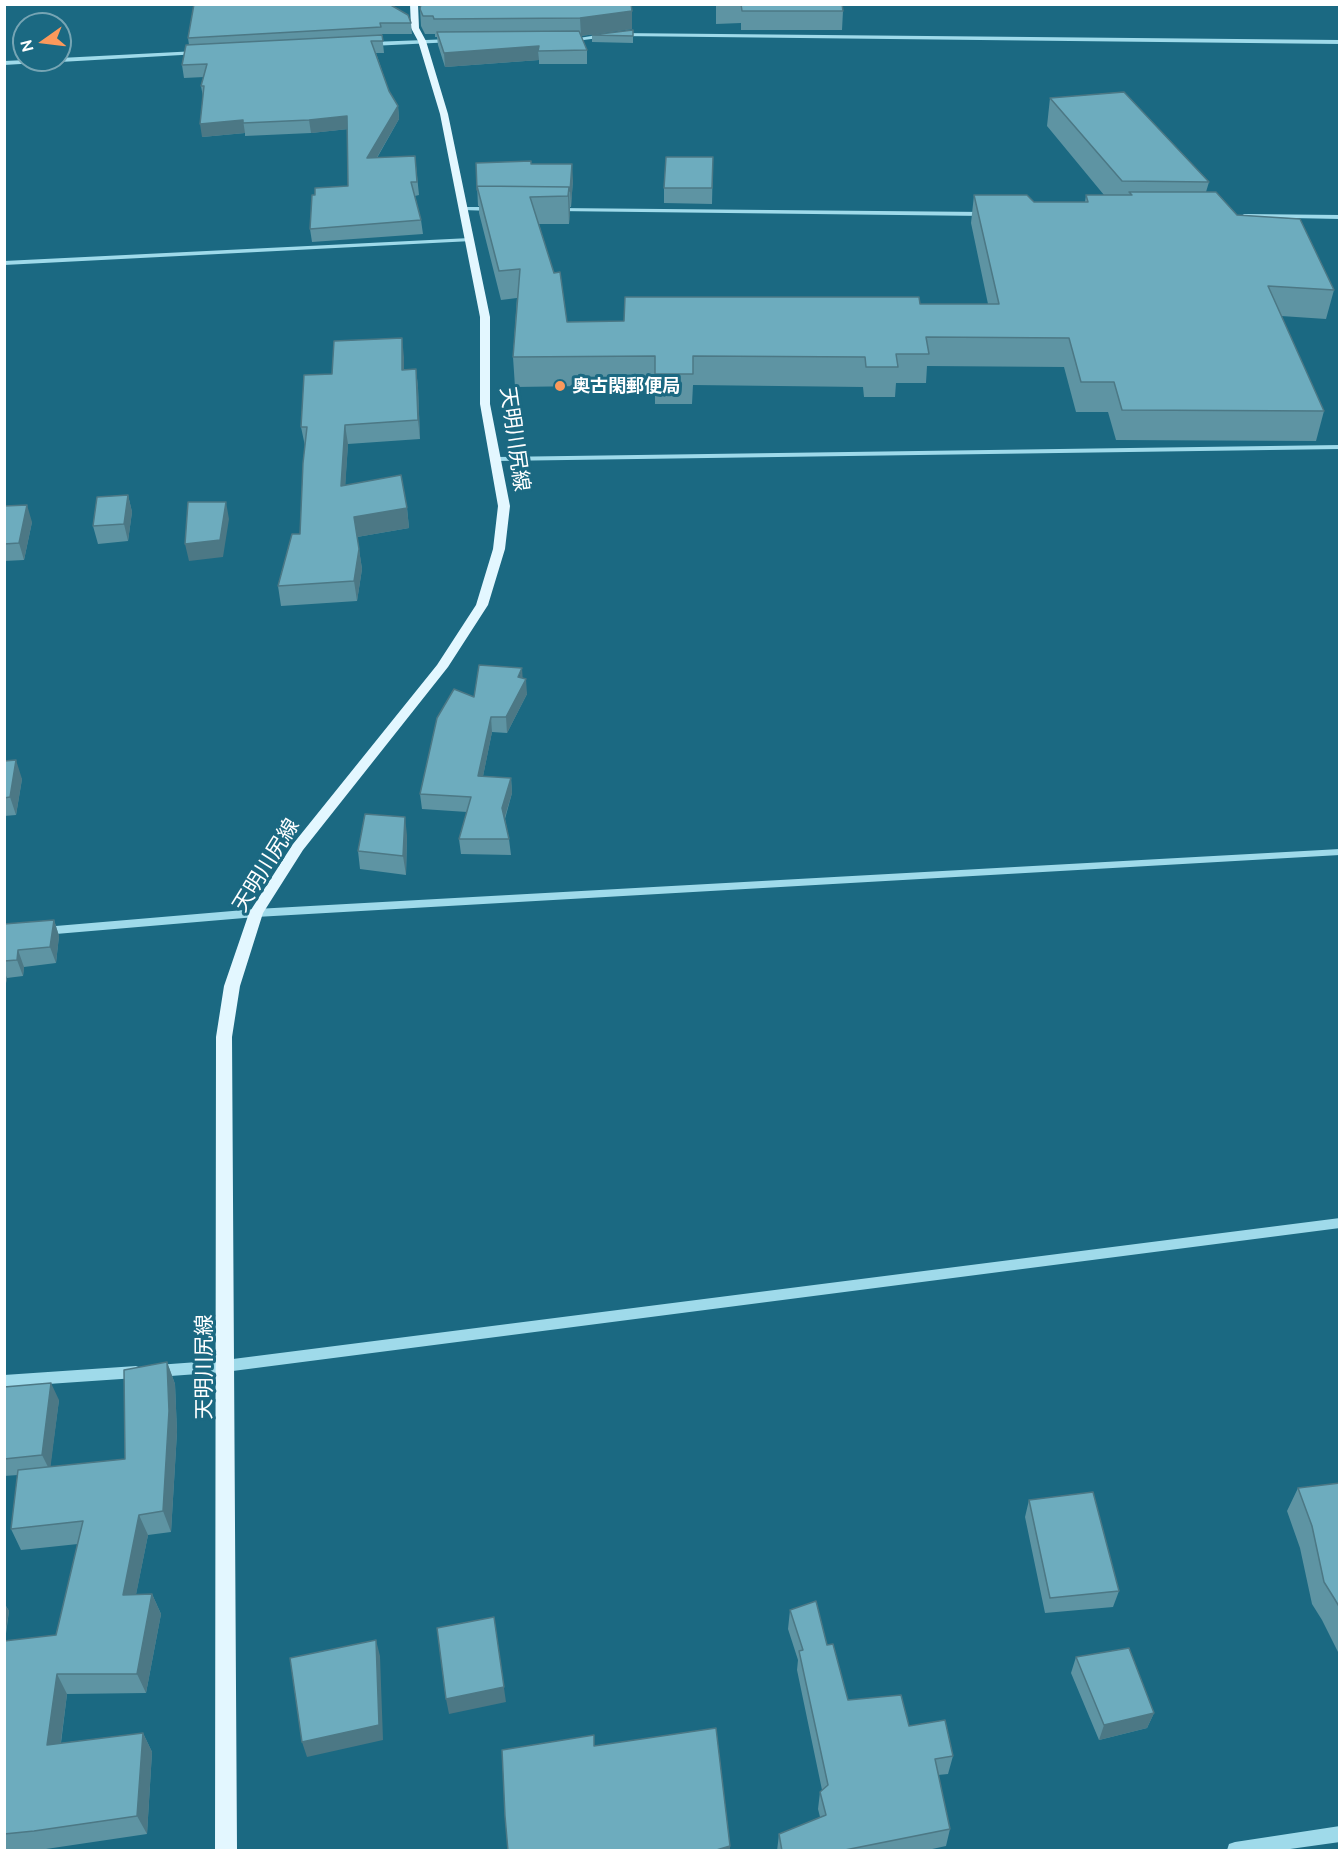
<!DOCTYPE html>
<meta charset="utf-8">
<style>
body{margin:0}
#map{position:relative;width:1344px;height:1855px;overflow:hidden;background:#1b6982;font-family:Ubuntu,sans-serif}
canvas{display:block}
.frame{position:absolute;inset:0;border:6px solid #fff;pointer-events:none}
.north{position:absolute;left:12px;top:12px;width:60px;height:60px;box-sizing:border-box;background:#1b6982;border:2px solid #76a5b4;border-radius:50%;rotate:256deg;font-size:16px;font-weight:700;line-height:24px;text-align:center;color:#fff}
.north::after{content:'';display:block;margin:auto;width:21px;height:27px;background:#fc995b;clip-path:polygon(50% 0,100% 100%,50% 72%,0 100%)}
</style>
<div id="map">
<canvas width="1344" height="1855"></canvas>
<div class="frame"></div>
<div class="north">N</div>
</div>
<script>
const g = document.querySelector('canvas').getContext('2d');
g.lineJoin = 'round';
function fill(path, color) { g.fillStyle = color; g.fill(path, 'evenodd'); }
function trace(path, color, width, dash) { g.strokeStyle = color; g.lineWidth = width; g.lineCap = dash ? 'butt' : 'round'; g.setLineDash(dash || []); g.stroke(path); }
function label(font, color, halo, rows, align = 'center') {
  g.font = font + ' Ubuntu,"Noto Sans JP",sans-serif'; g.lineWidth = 6; g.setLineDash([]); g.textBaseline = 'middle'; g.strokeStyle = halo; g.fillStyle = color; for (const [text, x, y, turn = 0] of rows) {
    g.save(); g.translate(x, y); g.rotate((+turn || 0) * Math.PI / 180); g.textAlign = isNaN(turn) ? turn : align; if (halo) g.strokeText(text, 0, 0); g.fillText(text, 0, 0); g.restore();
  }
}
fill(new Path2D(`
 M618,33L1340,40V44L620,36L617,34Z
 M604,34L607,36L606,37L569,42L566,40Z
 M452,39L454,40V42L371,46L368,44L371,42Z
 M197,51L199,52V54L60,62L57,60H60V58Z
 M26,60H57L54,62L4,65V61Z
 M464,207H493L496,209L493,211L462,210L461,209Z
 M557,208L985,212L988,214L985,216L555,211L554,210Z
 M1244,214L1340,215V219L1242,217L1241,216Z
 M470,238L472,239V241L4,265V261Z
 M1340,445V449L497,461L493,459L497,457Z
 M1340,849V855L256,917L44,935L39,931L44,927L256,909Z
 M1340,1218V1228L225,1372L157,1377L152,1375L151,1371L152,1367L157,1365L225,1360Z
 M136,1366L141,1368L142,1372L141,1376L136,1378L4,1387V1375Z
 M1340,1826V1842L1283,1850H1227L1229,1844L1235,1842Z`), '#9fdaea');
fill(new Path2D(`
 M410,4H418L419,28L426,41L448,114L490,317V404L510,506L505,549L488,605L448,667L303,850L263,913L240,986L232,1037L237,1850H215L216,1037L224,986L249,913L293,844L437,665L476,605L493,549L498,506L480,404V317L440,114L418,41L411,28Z`), '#e3f7ff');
fill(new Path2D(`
 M194,4L411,23L412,34H382L384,53H376L389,91L398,106L399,119L377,158L415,156L419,195L415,196L421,220L423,234L312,242L310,229L315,195L348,186V129L311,133L245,136V133L202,137L203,97L201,86L204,77L184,78L182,65L189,45L188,38Z
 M631,4L632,29L581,36L587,50V64H539V60L445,67L438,45L437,37H435V34H425L421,26L420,9Z
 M716,4H842L843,11L842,30H741V23L716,24Z
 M633,30V43L592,42V35Z
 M1050,98L1209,182L1206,192L1334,290L1326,319L1281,316L1324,411L1316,441L1116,440L1108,412H1076L1064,367L927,366L926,383H896L895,397H864L863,387L693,385L692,404H655V385L515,387L513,357L517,298L501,300L479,213V206H478L476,163L531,164L573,179L571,207H570L569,224H539L567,322L624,321L920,304H988L971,223L974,195L1034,202H1085L1086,195H1104L1047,126Z
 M713,157L712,204L664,203V188Z
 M404,357V369H416L418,388L420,439L348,444L345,486L407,508L409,528L357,537L362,569L357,601L281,606L278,586L300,534L305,446L301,427L332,374Z
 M128,495L132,512L128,541L98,544L93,526Z
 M4,506L32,522L24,560L4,561Z
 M522,678L527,694L507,733L492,732L483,776L511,778L512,793L505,819L509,839L511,855L461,854L459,839L467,812L422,809L420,794L474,697Z
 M4,761L22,779L16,815L4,816Z
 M407,835L406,875L360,869L358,851Z
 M54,920L59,936L56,963L24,967L23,976L7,978L4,993V924Z
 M167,1362L175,1384L177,1432L171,1532L148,1535L136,1594H152L161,1614L146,1693L67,1694L61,1743L143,1733L152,1752L147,1834L46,1849L27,1851H4V1603L9,1611L5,1641L56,1635L78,1544L21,1550L11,1529L18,1475L4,1476V1387L59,1400L50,1467L125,1459Z
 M1340,1483V1656L1322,1620L1312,1604L1300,1548L1287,1511L1298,1488Z
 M1029,1500L1119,1591L1113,1607L1045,1613L1025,1517Z
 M790,1610L827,1645L848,1700L909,1726L953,1756L948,1774L938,1775L950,1829L946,1846L923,1851H777L779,1834L820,1817L818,1809L820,1792L822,1790L797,1670L798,1660L788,1629Z
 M1076,1657L1154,1713L1147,1728L1099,1740L1071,1673Z`), '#5e94a3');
fill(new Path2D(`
 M632,11V29L581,36L580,18Z
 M539,46L538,51L539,60L445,67L444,53Z
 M398,106L399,119L369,171L367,158Z
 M347,116L349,129L311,133L309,120Z
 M243,120L245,133L202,137L200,124Z
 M572,164L573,179L571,207L570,191Z
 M569,187L570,214L569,224L568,196Z
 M402,338L404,357V388L402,370Z
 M416,369L418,388L420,439L418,420Z
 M345,425L348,444L344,506L341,486Z
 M128,495L132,512L128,541L124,524Z
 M226,502L229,519L223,557L189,561L185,544Z
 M27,505L32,522L24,560L19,543Z
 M407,508L409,528L357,537L354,517Z
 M359,549L362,569L357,601L354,581Z
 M522,668L523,683L526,679L527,694L507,733L506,717Z
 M491,717L492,732L480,791L478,776Z
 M16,760L22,779L16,815L10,797Z
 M511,778L512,793L503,823L502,808Z
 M405,817L407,835L406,875L403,856Z
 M54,920L59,936L56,963L50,947Z
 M18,950L24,967L23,976L17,960Z
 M4,971L7,978L4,993Z
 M167,1362L175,1384L177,1432L171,1532L163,1511Z
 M51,1383L59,1400L50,1471L42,1455Z
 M139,1515L148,1535L132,1615L123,1595Z
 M152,1594L161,1614L146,1693L137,1674Z
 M4,1603L9,1611L4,1643Z
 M496,1632L506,1702L449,1714L446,1699Z
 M376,1640L380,1656L383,1740L307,1757L302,1742Z
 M57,1674L67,1694L58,1764L47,1745Z
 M1154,1713L1147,1728L1099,1740L1104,1725Z
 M143,1733L152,1752L147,1834L137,1816Z
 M730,1846V1851H713Z`), '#4c7885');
const building = new Path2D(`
 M194,4H389L408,15L411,23H380L381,27L188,38Z
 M421,4H631L632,11L580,18L434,19L433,16H423L420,9Z
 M741,4H842L843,11H742Z
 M633,30V36L592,35Z
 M579,31L587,50L538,51L539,46L444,53L437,32Z
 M382,35L383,41H371L389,91L398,106L367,158L415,156L417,182H411L421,220L310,229L312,195H315V188L348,186L347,116L309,120L243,123V120L200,124L204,86H201L207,64L182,65L186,45Z
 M1124,92L1209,182L1122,181L1050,98Z
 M666,157H713L712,188H664Z
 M531,161V164H572L570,191H569V187L477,186L478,190H477L476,163Z
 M477,186L569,187L568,196L530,197L554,273L560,272L567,322L624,321L625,297H919L920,304H999L974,195H1027L1034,202H1088L1086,195H1132L1129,192H1216L1237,215L1300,219L1334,290L1268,286L1324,411L1122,410L1114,382H1081L1069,338L926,337L929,354H896L898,367H866L865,357L693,356V374H655V356L513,357L520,269L499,271Z
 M402,338V370L416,369L418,420L345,425L341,486L401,475L407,508L354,517L359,549L354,581L278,586L292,534H300L303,463L307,427H301L304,375L332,374L334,341Z
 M128,495L124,524L93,526L97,497Z
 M188,502H226L220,540L185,544Z
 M27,505L19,543L4,544V506Z
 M479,665L522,668L518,677L526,679L506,717H491L478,776L511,778L502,808L509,839H459L471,797L420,794L437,718L454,689L474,697Z
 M16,760L10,797L4,798V761Z
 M365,814L405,817L403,856L358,851Z
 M54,920L50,947L18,950L17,960L4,961V924Z
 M167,1362L169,1411L163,1511L139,1515L123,1595L152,1594L137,1674H57L47,1745L143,1733L137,1816L34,1831L4,1834V1641L56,1635L83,1521L11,1529L18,1470L125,1459L124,1370Z
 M51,1383L42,1455L4,1459V1387Z
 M1340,1483V1608L1334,1598L1324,1582L1312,1526L1298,1488Z
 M1093,1492L1119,1591L1050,1598L1029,1500Z
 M816,1601L827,1645L833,1644L848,1700L901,1695L909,1726L945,1720L953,1756L935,1759L950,1829L840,1851H782L779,1834L826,1815L820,1792L828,1785L799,1651L803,1650L790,1610Z
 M494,1617L504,1687L446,1699L437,1628Z
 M376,1640L379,1725L302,1742L290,1658Z
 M1129,1648L1154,1713L1104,1725L1076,1657Z
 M716,1728L730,1846L713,1851H508L505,1816L502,1750L594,1735V1746Z`);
fill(building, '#6dacbe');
trace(building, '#4c7885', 1.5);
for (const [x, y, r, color] of [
 [560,386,6,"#fc995b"]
]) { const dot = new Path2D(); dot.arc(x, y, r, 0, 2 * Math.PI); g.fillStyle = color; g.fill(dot); trace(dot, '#1b6982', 2); }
label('bold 18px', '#fff', '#1b6982', [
 ["奥古閑郵便局",572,386]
], 'left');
label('21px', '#fff', '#1b6982', [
 ["天明川尻線",515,439,82],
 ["天明川尻線",266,865,-58],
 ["天明川尻線",204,1367,-90]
]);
</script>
